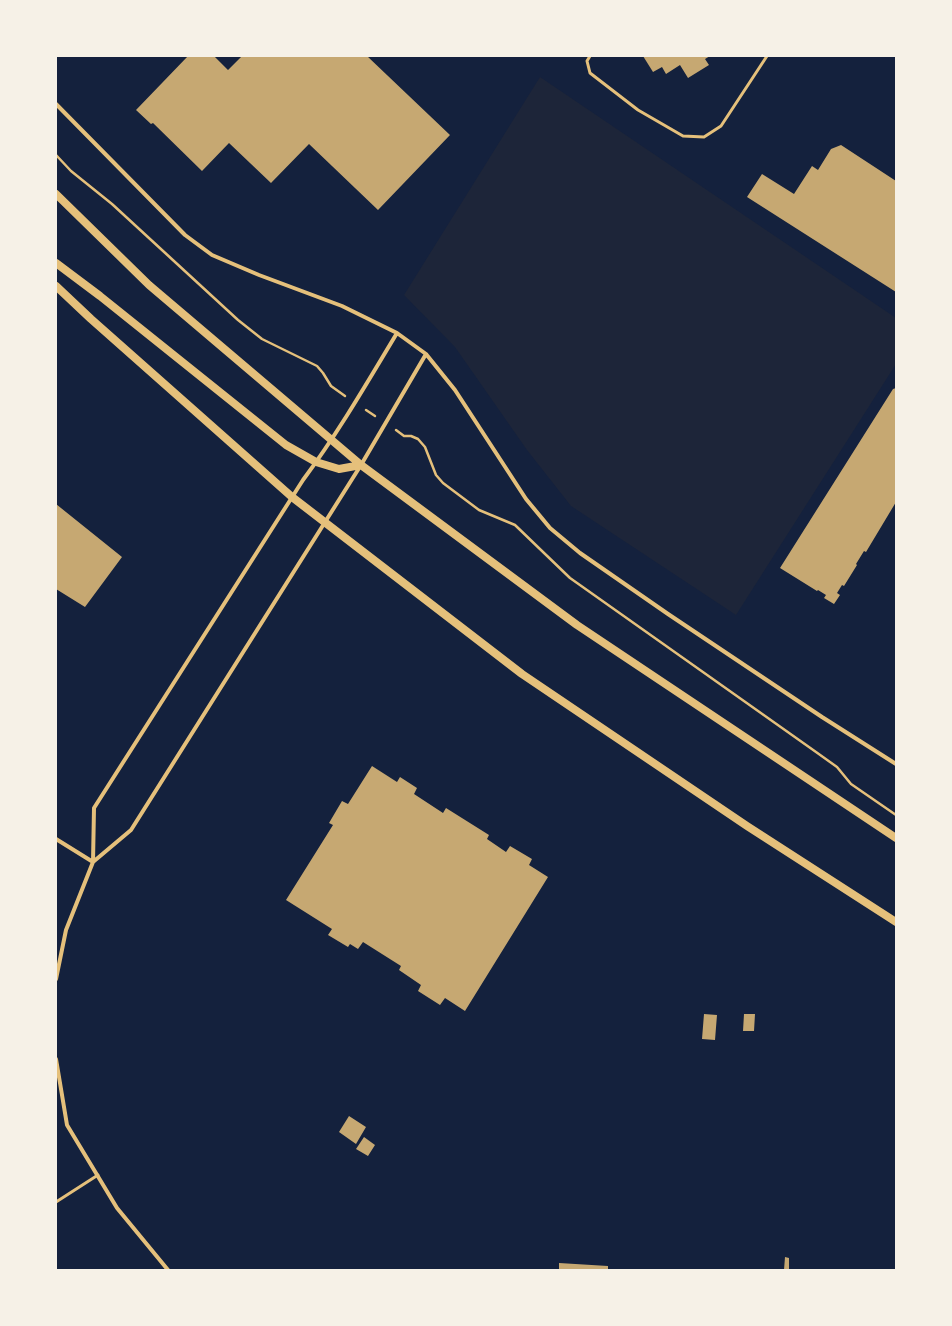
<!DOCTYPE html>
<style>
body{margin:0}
#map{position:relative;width:952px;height:1326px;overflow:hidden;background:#14213d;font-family:Figtree,sans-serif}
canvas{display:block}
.frame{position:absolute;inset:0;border:57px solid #f6f1e7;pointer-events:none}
</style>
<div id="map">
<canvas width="952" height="1326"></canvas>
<div class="frame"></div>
</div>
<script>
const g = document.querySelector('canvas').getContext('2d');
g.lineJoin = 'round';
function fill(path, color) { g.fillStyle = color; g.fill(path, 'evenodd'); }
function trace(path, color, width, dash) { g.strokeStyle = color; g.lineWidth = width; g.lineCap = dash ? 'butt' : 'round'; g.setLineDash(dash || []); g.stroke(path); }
fill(new Path2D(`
 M540,77L896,318V364L736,615L571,506L527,450L455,347L404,295Z`), '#1d2539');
fill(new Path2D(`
 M188,56H214L228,70L242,56H367L450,135L378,210L309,144L271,183L229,143L202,171L153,123L151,124L136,110Z
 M643,56H710L705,59L709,65L688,78L680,65L666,74L662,67L653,72Z
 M841,145L896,181V292L747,197L762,174L794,194L812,166L818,170L831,149Z
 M896,388V502L866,552L864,551L856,564L857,565L844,586L842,585L837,593L840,595L834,604L824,598L826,595L818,590L817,591L780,568L893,389Z
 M56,504L122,557L85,607L56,589Z
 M372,766L397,782L400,777L417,788L414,794L443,813L446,808L489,835L487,839L506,852L510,846L532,859L529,865L548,877L465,1011L445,998L440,1005L418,991L421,985L399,970L401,966L363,942L358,949L350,944L348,947L328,935L332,929L286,900L333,825L329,823L342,801L348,804Z
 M704,1014L717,1015L715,1040L702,1039Z
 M744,1014H755L754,1031H743Z
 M349,1116L366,1127L356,1144L339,1132Z
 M364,1137L375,1145L368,1156L356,1149Z
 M785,1257L789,1258V1270H784Z
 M559,1263L608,1266V1270H559Z`), '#c6a872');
trace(new Path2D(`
 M56,155L71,171L112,204L238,320L262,339L317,366L323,373L331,386L345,396
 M366,410L375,416
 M396,430L404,436H411L418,439L425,447L436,475L443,483L479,510L515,525L570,578L816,752L837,767L851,784L896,815`), '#e5c07b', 2.5);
trace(new Path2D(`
 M590,56L587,61L590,73L638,110L683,136L704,137L721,126L767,56
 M56,1202L98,1175`), '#e5c07b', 3);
trace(new Path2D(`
 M56,104L185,235L212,255L259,275L342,306L397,333L426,354L455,390L526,499L550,528L580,553L668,614L822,717L896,764
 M56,839L93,862
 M93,862L131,830L361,465L426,354
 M56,979L66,930L93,862L94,808L303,480C338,433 367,383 397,333
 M56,1059L67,1125L117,1208L168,1270`), '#e5c07b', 4);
trace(new Path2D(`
 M56,194L149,285L361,465L577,625L896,838
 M56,263L100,296L286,445L316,462L339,469L361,465
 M56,286L91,319L292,497L522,674L747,826L896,922`), '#e5c07b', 8);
</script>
